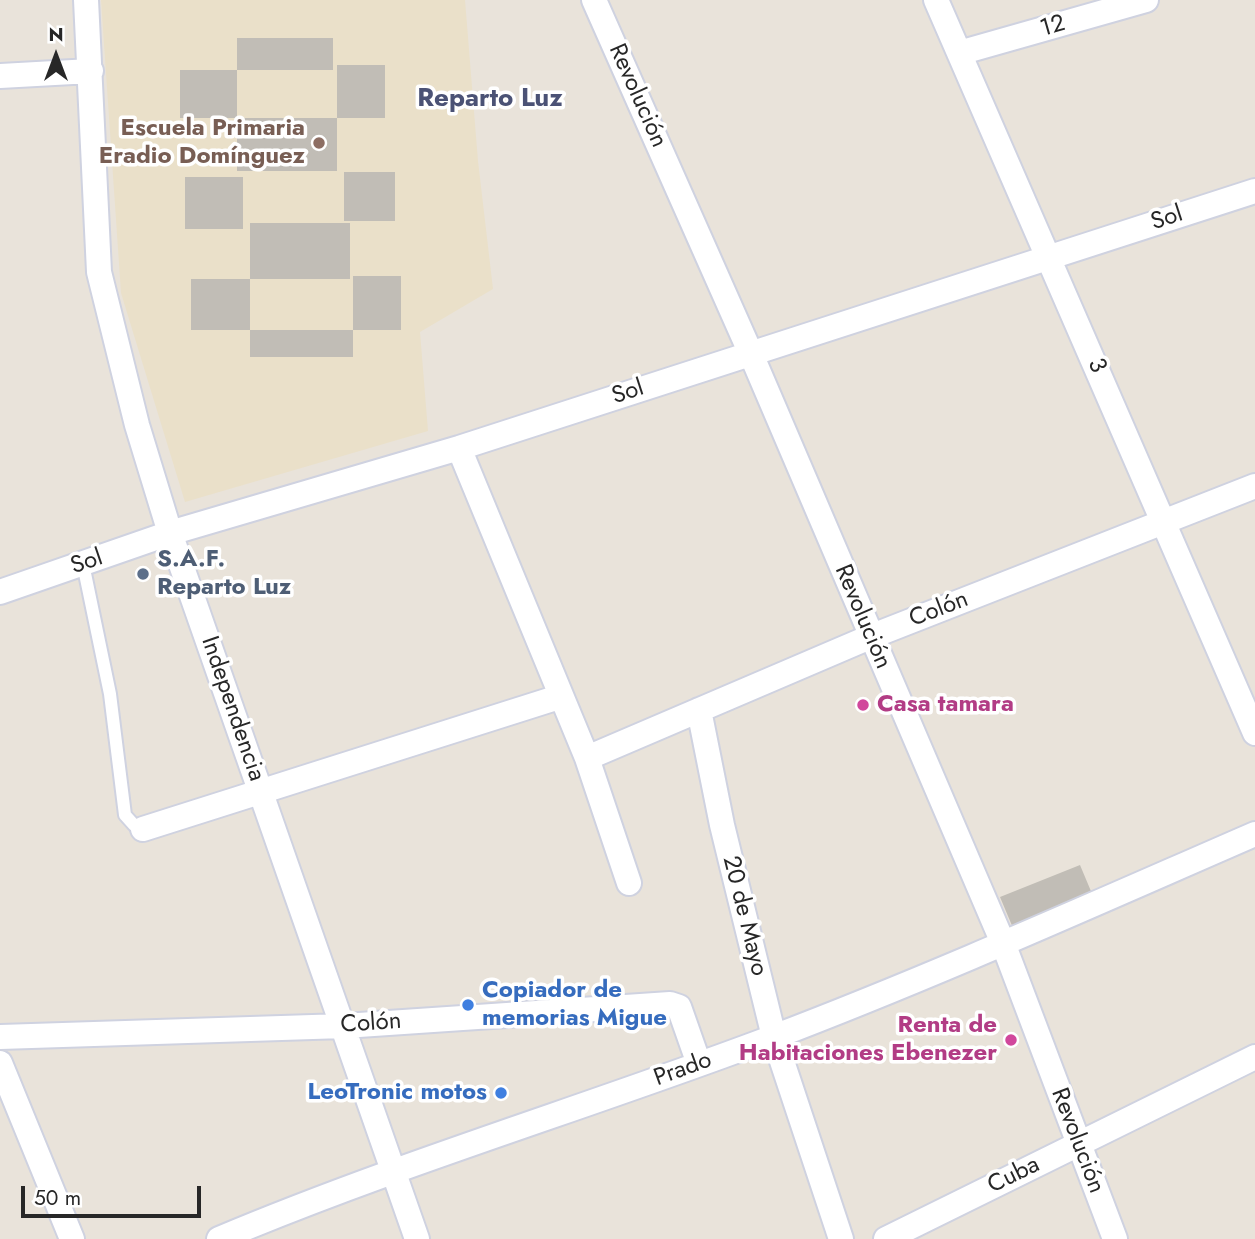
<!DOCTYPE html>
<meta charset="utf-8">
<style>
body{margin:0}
#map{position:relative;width:1255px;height:1239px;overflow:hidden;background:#e9e3da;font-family:Jost,sans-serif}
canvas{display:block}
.north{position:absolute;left:21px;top:21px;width:70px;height:70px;-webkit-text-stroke:5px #fff;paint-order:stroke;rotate:0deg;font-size:19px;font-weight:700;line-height:28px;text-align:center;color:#272727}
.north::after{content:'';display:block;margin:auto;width:24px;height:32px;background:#272727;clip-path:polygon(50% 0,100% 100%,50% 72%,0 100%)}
.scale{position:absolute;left:21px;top:1186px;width:180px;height:32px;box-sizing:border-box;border:4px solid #272727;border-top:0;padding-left:9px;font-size:21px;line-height:24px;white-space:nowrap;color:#272727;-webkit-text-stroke:5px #fff;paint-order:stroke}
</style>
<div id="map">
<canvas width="1255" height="1239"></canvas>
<div class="north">N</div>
<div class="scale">50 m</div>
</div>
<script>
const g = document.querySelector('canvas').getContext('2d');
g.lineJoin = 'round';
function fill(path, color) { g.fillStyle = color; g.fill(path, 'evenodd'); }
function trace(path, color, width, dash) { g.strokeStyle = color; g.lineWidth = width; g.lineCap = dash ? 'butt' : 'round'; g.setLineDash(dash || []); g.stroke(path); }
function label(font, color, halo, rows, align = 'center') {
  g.font = font + ' Jost,sans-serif'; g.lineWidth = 7; g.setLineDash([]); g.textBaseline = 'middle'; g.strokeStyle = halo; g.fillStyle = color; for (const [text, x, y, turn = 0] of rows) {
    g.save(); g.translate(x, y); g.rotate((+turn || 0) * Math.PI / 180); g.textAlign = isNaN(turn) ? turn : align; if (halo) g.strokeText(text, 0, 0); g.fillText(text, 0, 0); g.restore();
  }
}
fill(new Path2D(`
 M101,0H465L478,161L493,289L420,332L428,431L185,502L121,293Z`), '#eae0c9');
fill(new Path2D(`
 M237,38H333V70H237Z
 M337,65H385V118H337Z
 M180,70H237V118H180Z
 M237,118H337V171H237Z
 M344,172H395V221H344Z
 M185,177H243V229H185Z
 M250,223H350V279H250Z
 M353,276H401V330H353Z
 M191,279H250V330H191Z
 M250,330H353V357H250Z
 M1080,865L1093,896L1013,928L1000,897Z`), '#c1bdb6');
const service = new Path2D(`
 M83,564L110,694L125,815L134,825L143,829`);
const minor = new Path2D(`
 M86,0L99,272L137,425L170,533L417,1239
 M594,0L751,354L1003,943L1115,1239
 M936,0L1255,733
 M959,53L1146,0
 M0,76L91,71
 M459,448L587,758L629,883
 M0,592L170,533L459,448L1255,191
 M699,710L722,825L774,1037L841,1239
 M587,758L870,637L1255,486
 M143,829L559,697
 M0,1037L344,1026L670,1004L679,1007L699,1064
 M0,1063L72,1239
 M219,1239C400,1163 588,1107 771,1038C934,976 1094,904 1255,834
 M886,1239L1255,1057`);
trace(service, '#cfd2e0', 16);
trace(minor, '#cfd2e0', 28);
trace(service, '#fff', 12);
trace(minor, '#fff', 24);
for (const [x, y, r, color] of [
 [319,143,7,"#8d6e63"],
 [143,574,7,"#5c6f8a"],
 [863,705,7,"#d1479c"],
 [468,1005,7,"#3f7fe0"],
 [1011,1040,7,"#d1479c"],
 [501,1093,7,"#3f7fe0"]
]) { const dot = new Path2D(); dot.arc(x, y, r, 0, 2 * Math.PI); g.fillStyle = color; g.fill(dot); trace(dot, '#fff', 2.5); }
label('24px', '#272727', '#fff', [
 ["12",1053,27,-16],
 ["Revolución",637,96,66],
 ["Sol",1167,219,-18],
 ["3",1096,366,66],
 ["Sol",628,393,-18],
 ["Sol",87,563,-19],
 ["Colón",939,610,-21],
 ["Revolución",862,617,67],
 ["Independencia",232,709,71],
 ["20 de Mayo",744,916,76],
 ["Colón",371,1024,-4],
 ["Prado",683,1070,-20],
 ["Revolución",1077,1141,69],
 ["Cuba",1014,1176,-26]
]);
label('bold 24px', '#785e54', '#fff', [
 ["Escuela Primaria",305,129],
 ["Eradio Domínguez",305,157]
], 'right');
label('bold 24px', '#4e5e75', '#fff', [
 ["S.A.F.",157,560],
 ["Reparto Luz",157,588]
], 'left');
label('bold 24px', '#b23c85', '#fff', [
 ["Casa tamara",877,705],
 ["Renta de",997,1026,"right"],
 ["Habitaciones Ebenezer",997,1054,"right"]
], 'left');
label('bold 24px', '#366cbe', '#fff', [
 ["Copiador de",482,991],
 ["memorias Migue",482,1019],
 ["LeoTronic motos",487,1093,"right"]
], 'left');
label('bold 26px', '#4b5275', '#fff', [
 ["Reparto Luz",490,100]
]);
</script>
